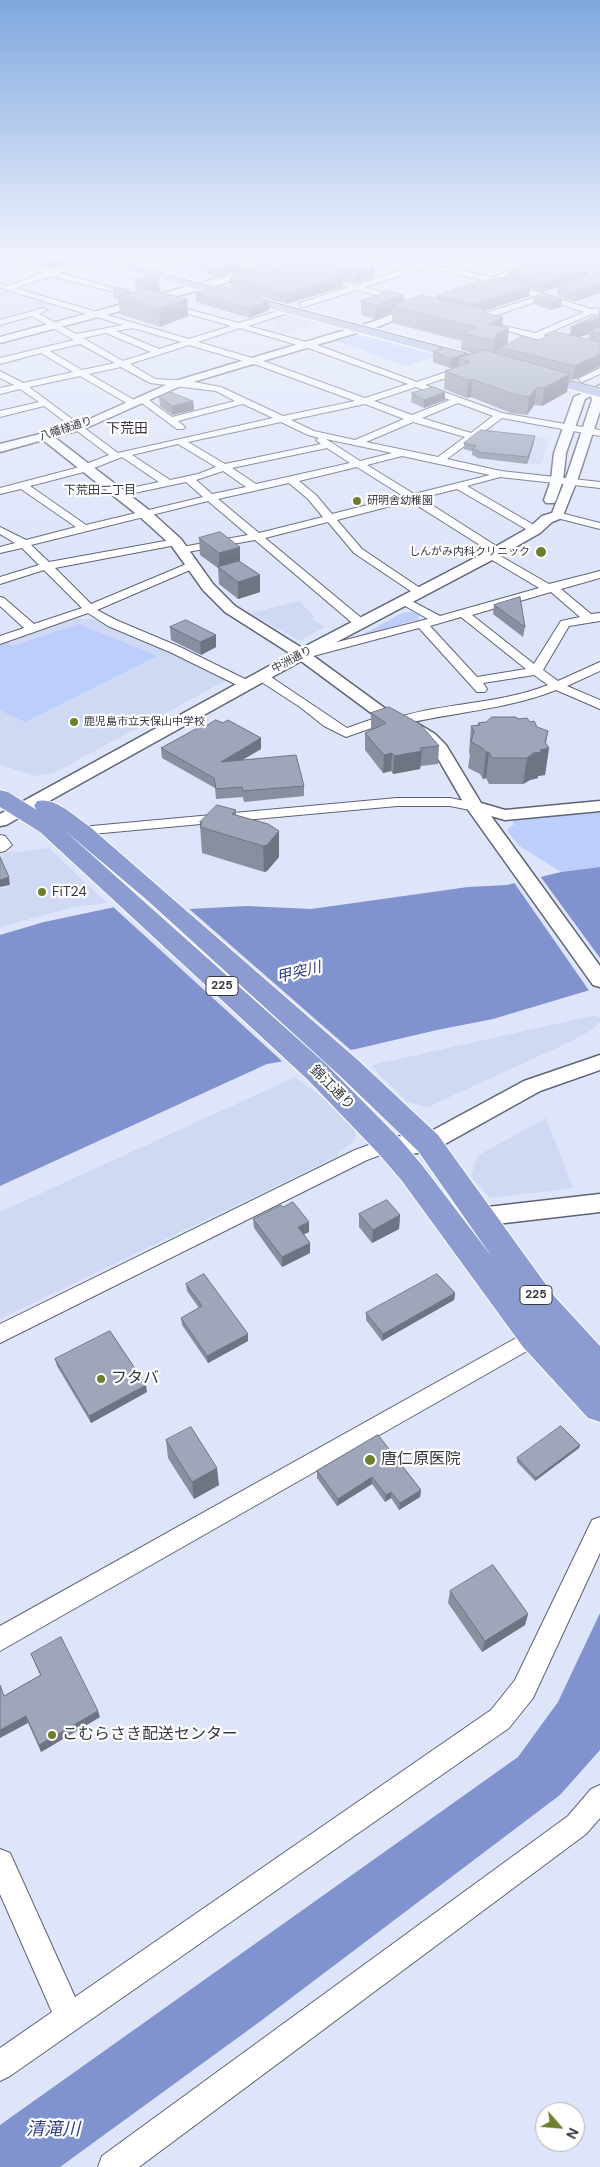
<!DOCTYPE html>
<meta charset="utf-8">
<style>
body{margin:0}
#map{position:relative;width:600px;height:2167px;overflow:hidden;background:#dee5fa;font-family:"DM Sans",sans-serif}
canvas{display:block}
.north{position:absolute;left:535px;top:2102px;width:50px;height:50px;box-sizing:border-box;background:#fff;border:1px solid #afb0b3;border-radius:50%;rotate:117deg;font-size:14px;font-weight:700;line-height:20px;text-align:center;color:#363941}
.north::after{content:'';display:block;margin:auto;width:18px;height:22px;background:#6c7f2f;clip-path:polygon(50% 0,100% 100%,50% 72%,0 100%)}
</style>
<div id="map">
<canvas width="600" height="2167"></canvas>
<div class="north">N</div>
</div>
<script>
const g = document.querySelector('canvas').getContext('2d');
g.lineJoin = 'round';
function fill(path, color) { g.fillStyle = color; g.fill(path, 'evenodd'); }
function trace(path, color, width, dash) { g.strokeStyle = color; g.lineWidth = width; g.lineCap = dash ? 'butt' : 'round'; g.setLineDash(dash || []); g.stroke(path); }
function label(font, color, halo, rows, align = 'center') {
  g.font = font + ' "DM Sans","Noto Sans JP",sans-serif'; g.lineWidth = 4.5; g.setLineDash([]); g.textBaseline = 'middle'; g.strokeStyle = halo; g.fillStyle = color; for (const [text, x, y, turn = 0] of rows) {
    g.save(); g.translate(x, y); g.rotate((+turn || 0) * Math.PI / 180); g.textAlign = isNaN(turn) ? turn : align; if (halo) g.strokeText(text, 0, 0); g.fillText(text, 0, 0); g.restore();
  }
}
fill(new Path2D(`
 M0,287L58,305L0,321Z
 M283,313L316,322L282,335L265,330L278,325L272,323L275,322L266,319Z
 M486,428L511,435L515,433L531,438L535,436L550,439L541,465L486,459L470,456L474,452L459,449Z
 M299,601L315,617L312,619L325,627L300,641L250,613Z
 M75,619H93L168,651L227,680L54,773L36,776L0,765V644Z
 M49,848L107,903L75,907L0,927V889L12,886L0,854Z
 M591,1016L600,1017V1022L590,1031L574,1040L428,1107L407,1102L379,1074L372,1065Z
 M295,1077L323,1098L355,1130L356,1137L353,1142L337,1153L338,1156L0,1319V1212Z
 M546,1118L573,1188L490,1198L471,1176L477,1156Z`), '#d0d9f4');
fill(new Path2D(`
 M355,336L371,337L433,353V357L406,366L337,341Z
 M411,612L419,615V619L360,636L402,613Z
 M78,624L157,656L25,722L0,710V644L7,642L13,646Z
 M600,812V867L561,872L518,845L507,830L514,824L512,820Z`), '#bdcdfc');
fill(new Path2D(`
 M600,867V987L493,1019L437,1030L356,1049L267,1064L0,1186V935L44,922L115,907L190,909L246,906L311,909L468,887L507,885L561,872Z
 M600,1613V1750L560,1795L258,2023L60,2167H0V2125L518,1757L558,1702Z`), '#8193ce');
fill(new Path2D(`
 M540,876L600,958V989L590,992L513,881Z
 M111,905L187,907L353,1052L284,1063Z`), '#dee5fa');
const minor = new Path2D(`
 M97,256H107L59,273L140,295V299L52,276L15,288L189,339L231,326L164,307V303L239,323L288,308H291V312L248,326L317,345L417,382L464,366H470V370L425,385L502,413L600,430V436L502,418L447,459L501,471L600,482V488L500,477L467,486L539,528L540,530L539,532H531L457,489L421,498L501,549L502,551L497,554L549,584L600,571V578L561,589L591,614L600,613V621L569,626L543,670L558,681L600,662V671L567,686L600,700V709L556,690C506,710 452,712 400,725L395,724L394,720L346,737L324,726L300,707L257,679L255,676L257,673H265L347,728L390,713L395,714L396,718C446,702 497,705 548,685L534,675L483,683L487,689L485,692H477L419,628L302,659L298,658L296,655L298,652L428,619L400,603L398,601L400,599H408L440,616L539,588L487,557L485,555L491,552L410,501L337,520L362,549L423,590L425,592L423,594H415L354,553L328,522L265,538L365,621L367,624L361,628L357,627L255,540L182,553L178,552L177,550L178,548L182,547L248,535L208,501L31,545L49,562L176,539L180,540L181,542L180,544L176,545L55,568L91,604L189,563H197L199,565L197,567L97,610L116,620L180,647L249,681L251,684L249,687H241L172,653L108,626L88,613L0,644V636L24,628L0,606V597L4,598L34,624L82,608L44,570L0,584V577L39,565L22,548L0,553V547L15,543L0,534V527L26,540L76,527L21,489L0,494V488L76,468L109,455L44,406L0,417V411L39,402L20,389L0,394V388L14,385L0,378V371L23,383L73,372L41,353L0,364V358L74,340L32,316L0,325V320L43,308L47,310L39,314L76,334L123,325L0,288V284L7,286L43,273L0,261V257L51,271ZM133,328L181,342L159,349L116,331ZM240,328L311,349L408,384L365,398L266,362L198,342ZM106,333L151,352L123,361L83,338ZM80,344L115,363L82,370L50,351ZM189,345L260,366L355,401L283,416L221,387L189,381L155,379L130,364ZM121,367L150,383L216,391L235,401L172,417L145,397H139V401L177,429H183L185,427L178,421L243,404L273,418L118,453L29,387L80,376L130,405H136V401L89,374ZM416,387L450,400L412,415L374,401ZM458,403L493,416L471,433L422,418ZM365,404L404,419L355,440L314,431L291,420ZM281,422L308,435L319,438L316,440L321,444L225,464L188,442ZM413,422L465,437L438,457L366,442ZM326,439L392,453L360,461ZM178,444L216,467L198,474L170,480L132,455ZM327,448L350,463L256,484L232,468ZM402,456L490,475L414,494L367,465ZM122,457L159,482L116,491V495L120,496L186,482L203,497L86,525L30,486L84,472ZM357,467L403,496L332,514L316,495L299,481ZM223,471L246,487L212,494L196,480ZM289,483L308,499L323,517L259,533L218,499ZM551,592L580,617L561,621L534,664L472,615ZM461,617L526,669L477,677L430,626Z
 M203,256H214L164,270L160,268Z
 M256,256H265L357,285L416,265L381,258V256C395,256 412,263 424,263C435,262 444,256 455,256L433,265L487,276L591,309L598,308L600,316L592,314L543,335L600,349V355L537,339L529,340V337L483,324L487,322L535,333L584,312L544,299L476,322H470V318L536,297L482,280L425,267L365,287L404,299V303L357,290L303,307H300V303L349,287L278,266Z
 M523,256H534L600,273V277Z
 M600,368V374L582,382L578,379Z
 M557,512L600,523V529L553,517L552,515Z
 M397,798H450L480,804L482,807L475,811L450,806H397L81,835L76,834L74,831L76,828L81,827Z
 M0,835L5,836L12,845L5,851L0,852Z
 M388,1138L394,1140L397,1145L394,1150L367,1160L0,1343V1324L355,1150Z
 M534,1328L541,1331L544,1337L541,1343L0,1651V1626Z
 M600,1517V1553L533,1698L509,1728L10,2076L0,2081V2048L52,2012L0,1894V1849L10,1853L75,1997L491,1710L515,1680L592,1520Z
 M600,1785V1818L586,1834L139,2167H98L102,2156L568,1816L591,1789Z`);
const tertiary = new Path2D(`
 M301,256H314L211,287L0,343V337Z
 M548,256H559L472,290H466L464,288Z
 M419,304L422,305V309L380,326L183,385L84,429L54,437L149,510L181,539L213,584L235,606L302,648L486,552L530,527L542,516L552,513L566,478L592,400L591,396L585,399L566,453L563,480L556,500L554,503H546L544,500L551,480L554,453L574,397L600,385V411L578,478L562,518L552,522L540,533L496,558L312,655L390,712L417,723L435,734L446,745L481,803L505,810L600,801V811L505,820L491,816L600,966V987L593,985L466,807L432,748L405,729L378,718L301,661L6,825L0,826V814L291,654L225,612L203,590L171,545L139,516L43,440L0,452V444L76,425L175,381L372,322Z
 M600,1055V1070L540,1091L436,1149C420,1154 396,1156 380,1151L377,1145L380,1139L388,1137L424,1135L524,1081Z
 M600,1194V1212L479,1226L471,1223L467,1217L471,1211L479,1208Z`);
const primary = new Path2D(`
 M80,256H98L479,356L480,359L474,363L469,362L82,258Z
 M533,371L600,389V397L528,378L526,375Z`);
const trunk = new Path2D(`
 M0,790L8,792L37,810L34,806L37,801C56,797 74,816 89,826L359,1061L438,1135L555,1297L600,1346V1422L588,1418L523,1347L402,1181L378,1153L307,1079L40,832L0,807ZM64,830L147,900L339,1075L418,1151L492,1257L422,1165L398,1137L327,1065Z`);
trace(minor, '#5d6375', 2);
trace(tertiary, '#5d6375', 3);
trace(primary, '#fff', 3);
trace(trunk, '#fff', 2);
fill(minor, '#fff');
fill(tertiary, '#fff');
fill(primary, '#a9b5dc');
fill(trunk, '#8c9cd0');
trace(new Path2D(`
 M97,256L225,290
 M220,286L263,298
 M257,298L484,358
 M556,377L600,388`), '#4f535d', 1);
fill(new Path2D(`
 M28,256H80L81,259L51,269L29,263Z
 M307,256L342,262L375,265L374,277L356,283L343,279V287L286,304L231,289L230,278L235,276V272L217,277L201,272V265L239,270L273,267L307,266Z
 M498,256H529V261L521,264L497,259Z
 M538,256H546H544L555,259L556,256H600V271L590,269L589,276L575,302L557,296L558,287L543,292L530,288L529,296L485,311V312L502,327L507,344L570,335L600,314V366L573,380L569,379L567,392L542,406L534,405L527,415L511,413L471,397L467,398L444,389L445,371L459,366L450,368L433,362V352L439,350V348L467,356L474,354L461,350L462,341L392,323V312L375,319L361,315V301L404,295V302L437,298V296L468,288L509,279V272L535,264V259L543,256ZM589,334L588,340L578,337Z
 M148,276L160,292L187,299L188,316L160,327L120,314L118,299L114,298L113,288L129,290L130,294L136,292L135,279Z
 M196,293L269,310L249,318L196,302Z
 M534,297L562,299L561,307L551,310L533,304Z
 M412,393L445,400L424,408L411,402Z
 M159,397L193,401L194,410L172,415L160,406Z
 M534,442L527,464L477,458V457L472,455V451L464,449V443Z
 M199,538L240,562L260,575V592L238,599L219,584L218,568L200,555Z
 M494,605L525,627L523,637L493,614Z
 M170,627L216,635V647L201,655L171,640Z
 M371,713L439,746L438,764L421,766L420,769L393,774L391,771L383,773L365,750V733L371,730Z
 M518,719L546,744L549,748L545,775L538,776V778L530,780L523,784H489L486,778L483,779L480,774L468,768L470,755L469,753L471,726L478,725V723Z
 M223,723L261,738V749L242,760L304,786V796L244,802L243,797L216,799L215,788L162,758L161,748L207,725Z
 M236,810V815L279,831V857L267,871L264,872L202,853L200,825V822Z
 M359,1214L400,1215L399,1229L372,1243L359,1227Z
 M253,1219L309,1232L304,1234L310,1243V1253L282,1267L254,1228Z
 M186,1284L248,1334V1341L208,1363L182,1325L181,1318L199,1308L187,1291Z
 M455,1293L454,1300L382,1341L366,1320V1313Z
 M55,1359L147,1392L91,1423L57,1366Z
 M378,1435L421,1490L420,1497L399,1510L391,1498L385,1502L372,1484L337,1506L317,1478V1471Z
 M166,1440L219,1485L194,1499L168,1458Z
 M580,1445L579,1448L535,1481L517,1462V1458Z
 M450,1591L528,1614L525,1625L482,1652L448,1603Z
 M31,1654L100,1717L41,1752L28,1723L4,1696L40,1675Z`), '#898f9f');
fill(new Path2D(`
 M53,256H80L81,259L51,269L50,257Z
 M521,256H529V261L521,264Z
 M239,263V271H235V272L217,277V269Z
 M375,265L374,277L356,283V271Z
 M590,268L588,276L558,285V287L543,292L544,283Z
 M343,276V287L286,304V293Z
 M159,279L160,292L147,296L146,282Z
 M600,283V293L575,302L576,291Z
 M530,286L529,296L485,311L483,327L472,315L473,304Z
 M129,290L130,300L125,299V291Z
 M404,295V308L393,306L392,312L375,319L376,305Z
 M187,299L188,316L160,327L159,309Z
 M562,299L561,307L551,310L552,302Z
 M269,301V310L249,318V309Z
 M503,317L502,332L509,328L507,346L499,347L498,350L494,352L496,338L489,324Z
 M600,318V331H589V334L569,340L571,327Z
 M467,353V361L459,358V366L450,368L451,359Z
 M600,354V366L573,380L575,366Z
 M570,374L567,392L542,406L544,388Z
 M472,379L471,397L467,398L468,380Z
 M537,387L534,405L527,415L529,397Z
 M445,392V400L424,408V400Z
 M193,401L194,410L172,415V406Z
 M535,436L534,442L527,464L528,457Z
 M240,547V563L219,568V553Z
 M260,575V592L238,599V582Z
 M216,635V647L201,655L200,642Z
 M548,731L545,749L549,748L545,775L538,776V778L530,780L523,784L527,758L540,750L545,742Z
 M261,738V749L222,772L221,762Z
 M422,751L420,769L393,774L394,756Z
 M486,752H489L486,778L483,779Z
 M392,753L391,771L383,773L384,755Z
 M279,831V857L267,871L264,872L263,846Z
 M9,877L10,885L0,887V880Z
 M400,1215L399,1229L372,1243L373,1230Z
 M309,1222V1232L298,1237V1227Z
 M310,1243V1253L282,1267V1257Z
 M455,1293L454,1300L382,1341L383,1334Z
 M248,1334V1341L208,1363L207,1356Z
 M146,1385L147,1392L91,1423L89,1416Z
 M580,1445L579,1448L535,1481L536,1478Z
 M217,1468L219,1485L194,1499L192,1482Z
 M372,1477V1484L337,1506L338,1499Z
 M421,1490L420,1497L399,1510L400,1503Z
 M391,1492V1498L385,1502L386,1495Z
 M528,1614L525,1625L482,1652L485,1641Z
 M98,1711L100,1717L41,1752L39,1745Z
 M26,1716L28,1723L0,1738V1730Z`), '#6f7482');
const building = new Path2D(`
 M307,256H320L342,262L352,259L375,265L356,271Z
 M543,256L590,268L544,283L509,272L544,261L535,259Z
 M581,256H600V261Z
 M223,257L239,263L217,269L201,265Z
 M292,261L343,276L286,293L230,278L244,273L235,271L258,264L273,267Z
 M600,272V283L576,291L558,285Z
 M148,276L159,279L146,282L135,279Z
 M500,277L530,286L473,304L437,296L462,286L468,288Z
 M214,286L269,301L249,309L196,293Z
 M118,287L129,290L125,291L113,288Z
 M148,289L187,299L159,309L118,297Z
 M390,291L404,295L376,305L361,301Z
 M544,293L562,299L552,302L534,297Z
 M422,295L485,310L482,312L503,317L489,324L509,328L496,335L495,341L462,333L478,328L393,306Z
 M600,314V318L571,327Z
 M600,327V334L589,331Z
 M557,332L600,342V354L575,366L499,347L503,346L523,336L538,340Z
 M442,347L467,353L451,359L433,352L442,349L439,348Z
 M485,350L570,374L544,388L537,387L529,397L513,394L472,379L468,380L445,371L470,362L459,358Z
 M434,387L445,392L424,400L412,393Z
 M170,392L193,401L172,406L159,397Z
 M481,430L535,436L528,457L477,452L479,451L472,449L476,446L464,443Z
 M220,532L240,547L219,553L199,538Z
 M239,561L260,575L238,582L218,567Z
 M520,597L525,627L494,605Z
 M186,620L216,635L200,642L170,627Z
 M389,707L420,724L439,746L420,748L422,751L394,756L392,753L384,755L365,733L386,723L371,713Z
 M492,717H516L518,719L527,718L530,722L534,721L537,727L548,731L545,742L549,748L540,750L542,752L533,753L527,758H492L489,752H486L482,748L471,742L474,731L471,726L480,725L478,723L486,722Z
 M216,720L223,723L228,720L261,738L221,762L296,755L304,786L243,791L242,787L216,789L214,778L161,748L205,724L207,725Z
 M217,805L236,810L232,814L268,824L279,831L267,845L263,846L200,827L202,825H200L202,822H200Z
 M0,857L9,877L0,880Z
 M387,1200L400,1215L373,1230L359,1214Z
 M293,1202L309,1222L298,1227L310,1243L282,1257L253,1219L281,1205L283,1207Z
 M204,1274L248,1334L207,1356L181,1318L202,1306L186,1284Z
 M437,1274L455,1293L383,1334L366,1313Z
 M110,1331L146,1385L89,1416L55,1359Z
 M561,1426L580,1445L536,1478L517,1458Z
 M191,1427L217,1468L192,1482L166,1440Z
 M378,1435L421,1490L400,1503L391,1492L386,1495L372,1477L338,1499L317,1471Z
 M493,1565L528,1614L485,1641L450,1591Z
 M61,1637L98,1711L39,1745L26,1716L0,1730V1685L4,1696L41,1675L31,1654Z`);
fill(building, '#9fa6b9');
trace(building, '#6f7482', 1);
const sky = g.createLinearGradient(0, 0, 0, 559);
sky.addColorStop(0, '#7fa7de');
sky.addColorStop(0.46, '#f0f3fd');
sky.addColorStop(1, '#f0f3fd00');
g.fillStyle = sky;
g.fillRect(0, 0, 600, 559);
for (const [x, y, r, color] of [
 [357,501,5,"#6c7f2f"],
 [541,552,6,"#6c7f2f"],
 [74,722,5,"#6c7f2f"],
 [42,892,5,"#6c7f2f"],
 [101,1379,5,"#6c7f2f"],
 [370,1460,6,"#6c7f2f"],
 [52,1735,5,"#6c7f2f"]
]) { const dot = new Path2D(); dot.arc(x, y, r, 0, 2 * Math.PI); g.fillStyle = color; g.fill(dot); trace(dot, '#fff', 2); }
label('11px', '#363941', '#fff', [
 ["八幡様通り",66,429,-18],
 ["中洲通り",292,660,-28]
]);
label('11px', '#363941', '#fff', [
 ["研明舎幼稚園",367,501],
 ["しんがみ内科クリニック",530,552,"right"],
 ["鹿児島市立天保山中学校",84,722]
], 'left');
label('12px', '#363941', '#fff', [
 ["下荒田二丁目",100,491]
]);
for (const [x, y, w] of [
 [222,986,32],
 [536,1295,32]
]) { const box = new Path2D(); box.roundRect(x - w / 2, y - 9.5, w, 19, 4); g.fillStyle = '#fff'; g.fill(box); trace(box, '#363941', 1); }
label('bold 12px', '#363941', null, [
 ["225",222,986],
 ["225",536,1295]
]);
label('14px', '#363941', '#fff', [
 ["下荒田",127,429]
]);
label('14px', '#363941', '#fff', [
 ["FiT24",52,892]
], 'left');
label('14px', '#363941', '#fff', [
 ["錦江通り",332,1088,45]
]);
label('italic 15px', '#304087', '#fff', [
 ["甲突川",299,973,-14]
]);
label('16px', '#363941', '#fff', [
 ["フタバ",111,1379],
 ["唐仁原医院",381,1460],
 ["こむらさき配送センター",62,1735]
], 'left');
label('italic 18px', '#304087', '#fff', [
 ["清滝川",53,2130]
]);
</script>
